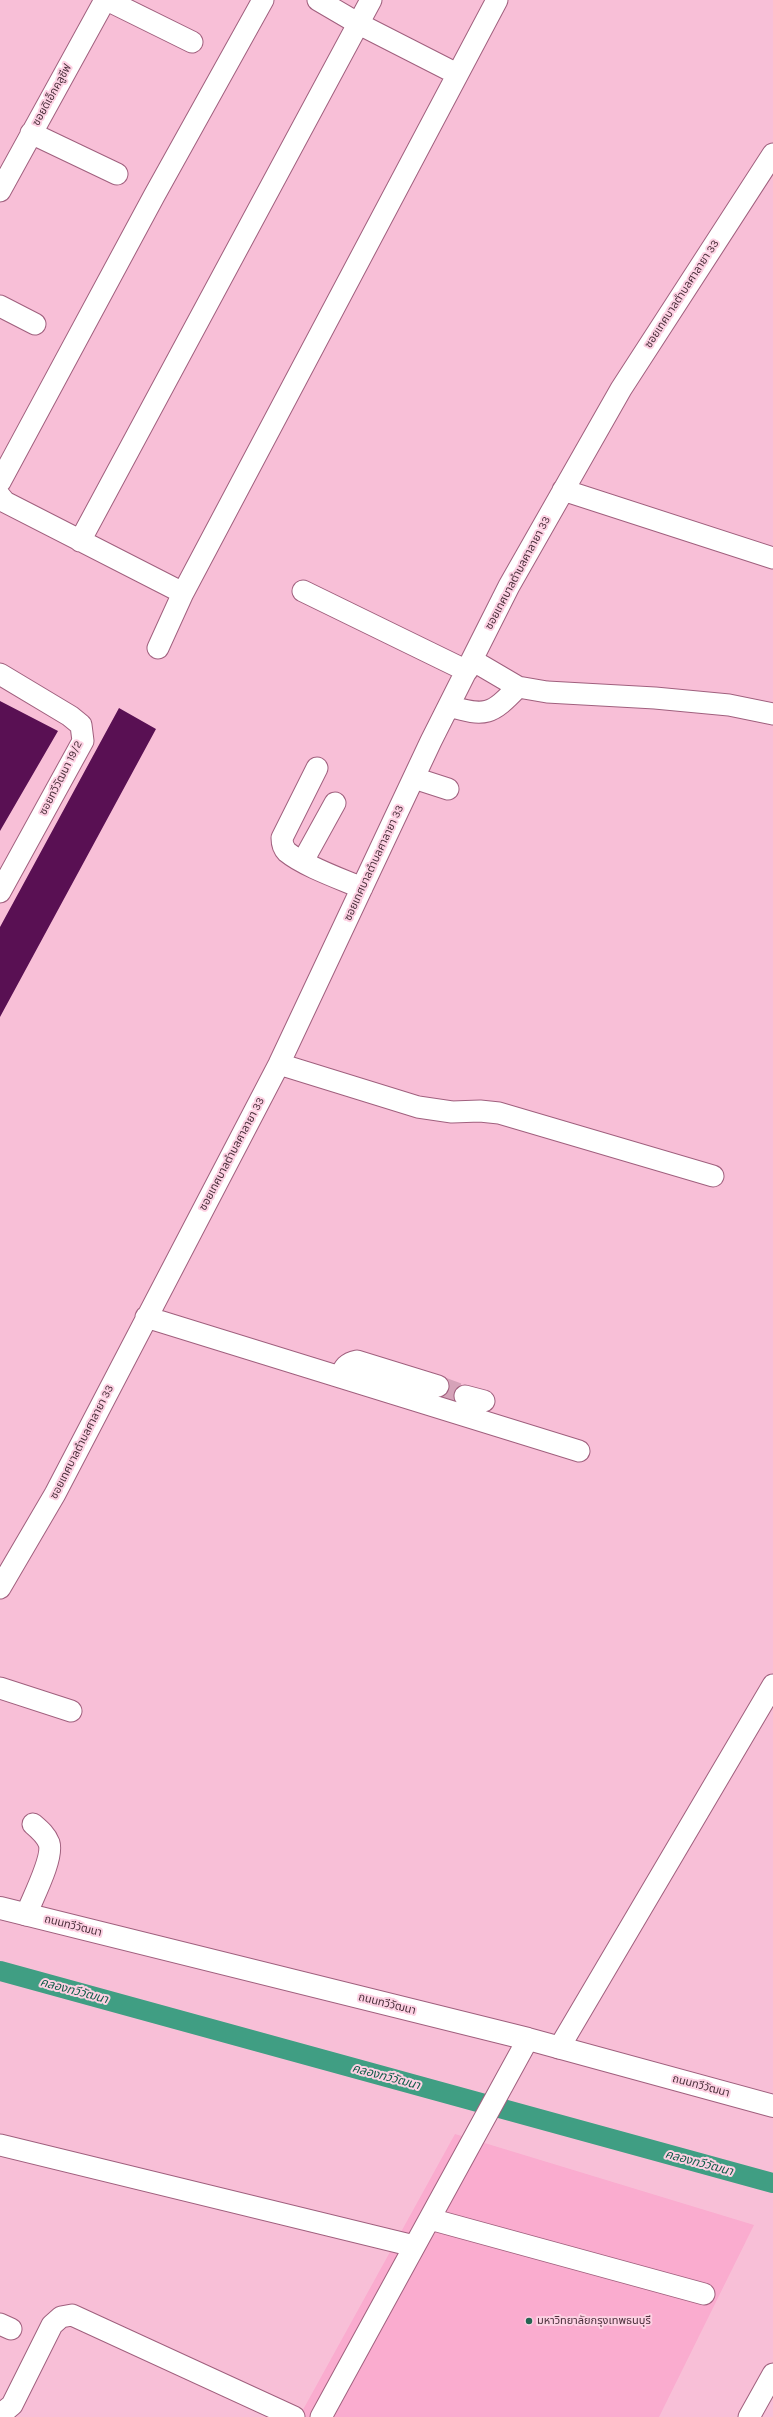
<!DOCTYPE html>
<meta charset="utf-8">
<style>
body{margin:0}
canvas{display:block;background:#f8bfd7}
</style>
<canvas width="773" height="2417"></canvas>
<script>
const g = document.querySelector('canvas').getContext('2d');
g.lineJoin = 'round';
function fill(path, color) { g.fillStyle = color; g.fill(path, 'evenodd'); }
function trace(path, color, width, dash) { g.strokeStyle = color; g.lineWidth = width; g.lineCap = dash ? 'butt' : 'round'; g.setLineDash(dash || []); g.stroke(path); }
function label(font, color, halo, rows, align = 'center') {
  g.font = font + ' Karla,"Noto Sans Thai",sans-serif'; g.lineWidth = 4; g.setLineDash([]); g.textBaseline = 'middle'; g.strokeStyle = halo; g.fillStyle = color; for (const [text, x, y, turn = 0] of rows) {
    g.save(); g.translate(x, y); g.rotate((+turn || 0) * Math.PI / 180); g.textAlign = isNaN(turn) ? turn : align; if (halo) g.strokeText(text, 0, 0); g.fillText(text, 0, 0); g.restore();
  }
}
fill(new Path2D(`
 M455,2134L754,2225L659,2417H299Z`), '#faaccf');
trace(new Path2D(`
 M0,1971L773,2183`), '#409e83', 20);
fill(new Path2D(`
 M0,701L58,731L0,831Z
 M119,708L156,729L0,1017V927Z`), '#591053');
trace(new Path2D(`
 M438,1386L465,1396`), '#d5a2b8', 21, [21, 10]);
const minor = new Path2D(`
 M107,0L192,42
 M318,0L359,24L457,74
 M31,133L117,174
 M0,191L105,0
 M0,306L35,324
 M0,482L154,196L263,0
 M563,490L773,558
 M0,496L5,502L183,593
 M80,541L371,0
 M303,591L467,671
 M158,648L183,593L497,0
 M472,660L518,687L547,692L655,698L729,705L773,714
 M0,674L70,716L81,725L83,741L0,892
 M449,706C486,717 491,715 518,687
 M317,768L282,838C282,844 283,848 287,852C304,866 341,879 362,888
 M414,778L448,789
 M303,861L335,803
 M279,1064L418,1107L452,1112L480,1111L499,1113L713,1176
 M146,1317L579,1451
 M340,1377C344,1367 347,1363 357,1361L438,1386
 M465,1396L484,1401
 M0,1588L55,1494L279,1064L431,741L509,586L621,389L773,154
 M0,1688L71,1711
 M26,1915C32,1899 54,1858 49,1843C46,1835 40,1830 33,1824
 M559,2048L773,1685
 M0,2145L414,2246
 M430,2219L704,2294
 M0,2324L11,2329
 M0,2415L12,2405L52,2325L61,2317L72,2315L294,2417
 M321,2417L528,2039
 M749,2417L773,2374`);
const major = new Path2D(`
 M0,1908L528,2039L773,2106`);
trace(minor, '#a0607e', 23);
trace(major, '#a0607e', 24);
trace(minor, '#fff', 21);
trace(major, '#fff', 22);
for (const [x, y, r, color] of [
 [529,2321,4,"#246452"]
]) { const dot = new Path2D(); dot.arc(x, y, r, 0, 2 * Math.PI); g.fillStyle = color; g.fill(dot); trace(dot, '#fdd1e3', 1.5); }
label('11px', '#4b2f3b', '#fdd1e3', [
 ["ซอยดิเอ็กคลูซีฟ",52,95,-61],
 ["ซอยเทศบาลตำบลศาลายา 33",682,294,-57],
 ["ซอยเทศบาลตำบลศาลายา 33",518,573,-62],
 ["ซอยทวีวัฒนา 19/2",61,778,-63],
 ["ซอยเทศบาลตำบลศาลายา 33",374,863,-65],
 ["ซอยเทศบาลตำบลศาลายา 33",232,1154,-62],
 ["ซอยเทศบาลตำบลศาลายา 33",82,1442,-63],
 ["ถนนทวีวัฒนา",73,1926,14],
 ["ถนนทวีวัฒนา",387,2004,14],
 ["ถนนทวีวัฒนา",701,2086,15]
]);
label('11px', '#4b2f3b', '#fdd1e3', [
 ["มหาวิทยาลัยกรุงเทพธนบุรี",537,2321]
], 'left');
label('italic 12px', '#125d4a', '#fdd1e3', [
 ["คลองทวีวัฒนา",74,1991,15],
 ["คลองทวีวัฒนา",386,2077,15],
 ["คลองทวีวัฒนา",699,2163,15]
]);
</script>
